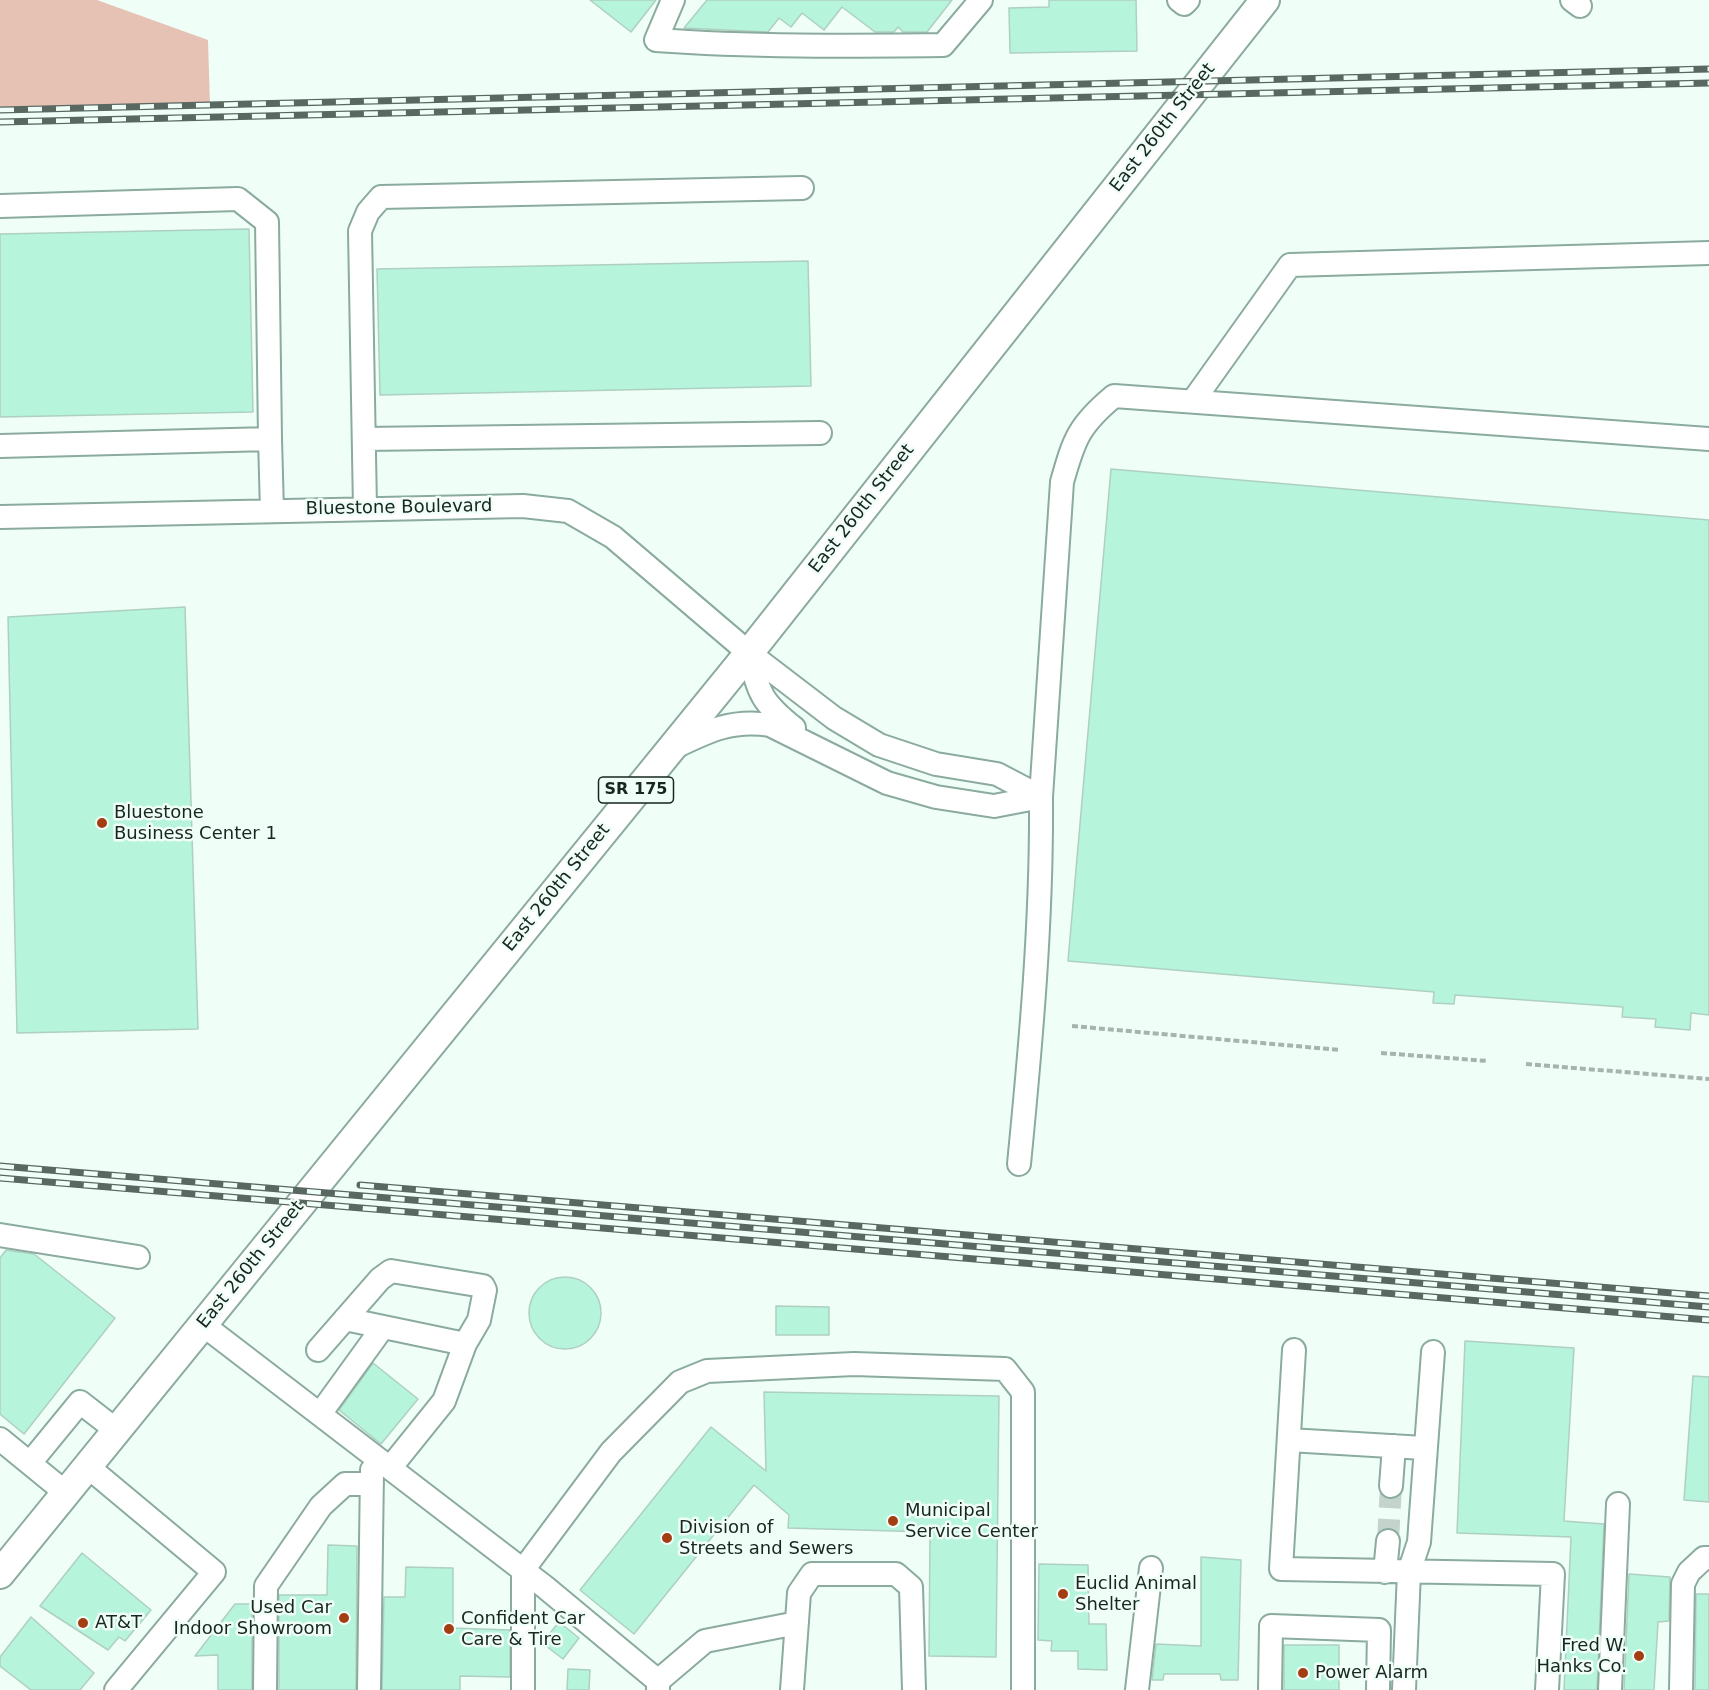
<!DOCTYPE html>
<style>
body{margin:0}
canvas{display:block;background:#f0fef8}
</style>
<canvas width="1709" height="1690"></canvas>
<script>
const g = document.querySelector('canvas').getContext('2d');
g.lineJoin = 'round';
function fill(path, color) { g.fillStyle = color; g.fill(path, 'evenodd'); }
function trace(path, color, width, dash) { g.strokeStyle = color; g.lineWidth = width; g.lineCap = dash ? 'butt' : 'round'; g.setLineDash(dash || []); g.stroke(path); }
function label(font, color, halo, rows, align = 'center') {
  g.font = font + ' "DejaVu Sans",sans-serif'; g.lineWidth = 5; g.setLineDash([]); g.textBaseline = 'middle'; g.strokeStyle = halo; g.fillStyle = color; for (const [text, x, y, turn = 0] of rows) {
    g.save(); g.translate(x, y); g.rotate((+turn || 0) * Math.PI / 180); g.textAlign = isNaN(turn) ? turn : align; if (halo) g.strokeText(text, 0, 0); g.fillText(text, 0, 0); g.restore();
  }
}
fill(new Path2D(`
 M0,0H97L208,40L210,105L0,110Z`), '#e6c2b5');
const building = new Path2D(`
 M590,0H656L631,32Z
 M707,0H952L927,32H903L898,27L894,32H875L842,7L824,30L802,13L791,27L779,18L768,32L684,28Z
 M1049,0H1136L1137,51L1010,53L1009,8L1049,7Z
 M249,229L253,412L0,417V234Z
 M808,261L811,386L380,395L377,269Z
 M1111,469L1709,520V1015L1691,1013L1690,1030L1655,1027L1656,1019L1622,1017L1623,1007L1455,995L1454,1004L1433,1003L1434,992L1068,961Z
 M185,607L198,1029L17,1033L8,617Z
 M6,1250L34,1254L115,1318L24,1434L0,1414V1258Z
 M529 1313a36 36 0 1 1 72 0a36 36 0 1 1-72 0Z
 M776,1306L829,1307V1335H776Z
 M1465,1341L1574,1348L1564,1521L1604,1524L1597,1690H1564L1571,1537L1457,1533Z
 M373,1363L418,1399L381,1444L339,1410Z
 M1693,1376L1709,1377V1502L1684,1500Z
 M764,1392L999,1396L996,1657L929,1656L930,1532L788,1528L789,1515L754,1485L634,1634L580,1590L711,1427L766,1471Z
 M328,1545L357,1546L356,1690H279V1595H327Z
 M82,1553L151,1610L125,1641L119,1637L108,1650L40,1606Z
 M1201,1557L1241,1560L1238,1680H1221L1220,1674H1164L1163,1680H1152L1156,1644L1201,1646Z
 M1039,1564L1088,1565L1089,1624H1106L1107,1670L1078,1669V1651H1051L1052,1641L1038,1640Z
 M406,1567L453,1568V1628L510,1630V1677L460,1676V1690H382L384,1597H405Z
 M1629,1574L1670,1577L1669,1621L1658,1622L1654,1690H1624Z
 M1696,1594H1709V1690H1695Z
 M235,1604H252V1690H218V1655L195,1656Z
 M31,1617L94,1673L80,1690H31L0,1666V1657Z
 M559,1622L579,1638L563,1659L542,1643Z
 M1284,1645H1339V1690H1284Z
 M568,1669L590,1670L589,1690H567Z`);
fill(building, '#b6f4dc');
trace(building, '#aed0c2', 1.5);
trace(new Path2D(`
 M1388,1541L1391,1486`), '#c5d3cd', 22, [22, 11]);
const minor = new Path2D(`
 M673,0L656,40C751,47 847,46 943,45L981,0
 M1179,0L1184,4L1188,0
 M1572,0L1580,6
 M0,206L238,199L267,222L270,439
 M1193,401L1290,265L1709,253
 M364,439L820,433
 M0,446L270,439L272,511
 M365,509L360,231L368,212L381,197L802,188
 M0,517L523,506L568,511L613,537L749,653L834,718L879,745L936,764L997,774L1041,797
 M749,653C759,693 760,701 794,728
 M675,747C708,731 732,719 770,725L887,783L936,797L994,806L1041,797
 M1019,1164C1031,1042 1042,919 1041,797L1062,482C1074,439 1079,425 1114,396L1709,439
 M0,1235L138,1257
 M345,1319L465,1344
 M202,1324L545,1587L658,1681V1690
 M318,1350L380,1279L391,1271L483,1286L485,1290L479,1320L465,1344L444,1401L390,1468
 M1294,1350L1281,1569L1553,1574L1547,1690
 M320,1414L383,1327
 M0,1439L66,1493
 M1289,1440L1424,1448
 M30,1463L80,1402L116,1430
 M87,1466L214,1572L116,1690
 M1391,1486L1394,1446
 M1385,1572L1388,1541
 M658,1681L705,1641L797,1623
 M265,1690L266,1586L321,1506L345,1484H372
 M369,1690L372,1470
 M523,1690V1570L611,1452L680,1382L707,1371L854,1364L1005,1369L1023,1392V1690
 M792,1690L799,1593L812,1574H896L911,1587L914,1690
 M1137,1690L1151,1568
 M1270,1690L1271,1626L1379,1630L1378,1690
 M1404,1690L1409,1572L1419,1542L1433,1352
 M1610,1690L1618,1504
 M1681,1690L1683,1584L1689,1572L1704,1558H1709`);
const major = new Path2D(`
 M0,1574L749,653L1265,0`);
trace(minor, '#8aab9e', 26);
trace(major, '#8aab9e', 32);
trace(new Path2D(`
 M1072,1026L1340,1050
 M1381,1053L1488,1061
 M1526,1064L1709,1079`), '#a6b3ae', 4, [6, 3]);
trace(minor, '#fff', 22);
trace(major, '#fff', 28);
const rail = new Path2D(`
 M0,110L1709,69
 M0,122L1709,83
 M0,1166L1709,1307
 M0,1178L1709,1320
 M360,1185L1709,1296`);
trace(rail, '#5a6862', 7);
trace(rail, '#f0fef8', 4.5, [14]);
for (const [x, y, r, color] of [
 [102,823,6,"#a33e13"],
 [893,1521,6,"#a33e13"],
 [667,1538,6,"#a33e13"],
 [1063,1594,6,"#a33e13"],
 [344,1618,6,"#a33e13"],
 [83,1623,6,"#a33e13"],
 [449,1629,6,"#a33e13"],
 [1639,1656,6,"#a33e13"],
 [1303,1673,6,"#a33e13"]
]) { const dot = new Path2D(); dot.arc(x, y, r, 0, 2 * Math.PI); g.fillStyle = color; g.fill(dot); trace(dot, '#f0fef8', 2); }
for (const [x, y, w] of [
 [636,790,75]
]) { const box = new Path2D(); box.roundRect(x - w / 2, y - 13, w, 26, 4.5); g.fillStyle = '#f0fef8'; g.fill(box); trace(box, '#182520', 1.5); }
label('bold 16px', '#182520', null, [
 ["SR 175",636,790]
]);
label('18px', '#182520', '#f0fef8', [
 ["East 260th Street",1163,128,-52],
 ["Bluestone Boulevard",399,508,-1],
 ["East 260th Street",862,509,-52],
 ["East 260th Street",557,888,-51],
 ["East 260th Street",251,1265,-51]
]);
label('18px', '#182520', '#f0fef8', [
 ["Bluestone",114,813],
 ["Business Center 1",114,834],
 ["Municipal",905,1511],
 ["Service Center",905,1532],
 ["Division of",679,1528],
 ["Streets and Sewers",679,1549],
 ["Euclid Animal",1075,1584],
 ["Shelter",1075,1605],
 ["Used Car",332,1608,"right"],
 ["Indoor Showroom",332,1629,"right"],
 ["Confident Car",461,1619],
 ["Care & Tire",461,1640],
 ["AT&T",95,1623],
 ["Fred W.",1627,1646,"right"],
 ["Hanks Co.",1627,1667,"right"],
 ["Power Alarm",1315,1673]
], 'left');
</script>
